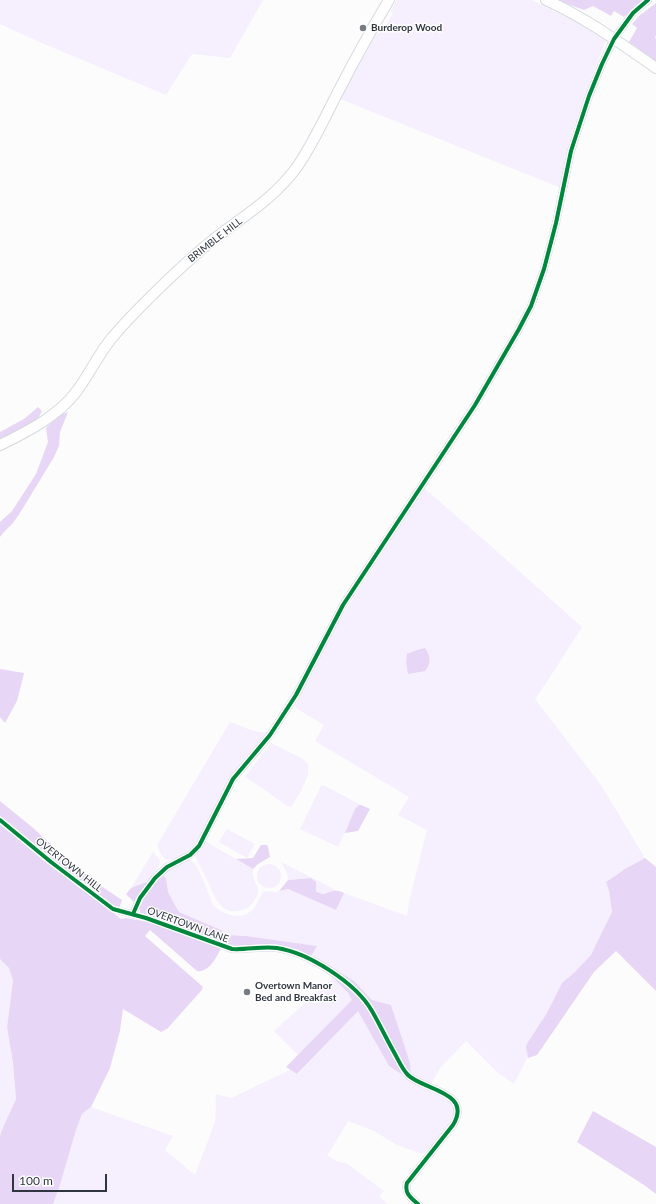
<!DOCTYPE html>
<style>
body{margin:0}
#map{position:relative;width:656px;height:1204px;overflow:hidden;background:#fcfcfc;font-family:Lato,sans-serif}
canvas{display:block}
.scale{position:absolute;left:12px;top:1174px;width:95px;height:18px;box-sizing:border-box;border:2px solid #2f3640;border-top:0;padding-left:5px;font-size:12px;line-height:14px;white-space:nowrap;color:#2f3640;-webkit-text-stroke:3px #fff;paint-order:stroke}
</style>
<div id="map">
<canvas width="656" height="1204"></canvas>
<div class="scale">100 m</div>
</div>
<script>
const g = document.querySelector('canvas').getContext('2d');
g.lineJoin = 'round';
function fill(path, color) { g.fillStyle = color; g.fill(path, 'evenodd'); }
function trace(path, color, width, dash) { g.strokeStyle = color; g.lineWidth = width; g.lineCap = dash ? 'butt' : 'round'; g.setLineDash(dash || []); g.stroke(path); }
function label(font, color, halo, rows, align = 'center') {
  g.font = font + ' Lato,sans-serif'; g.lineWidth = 3; g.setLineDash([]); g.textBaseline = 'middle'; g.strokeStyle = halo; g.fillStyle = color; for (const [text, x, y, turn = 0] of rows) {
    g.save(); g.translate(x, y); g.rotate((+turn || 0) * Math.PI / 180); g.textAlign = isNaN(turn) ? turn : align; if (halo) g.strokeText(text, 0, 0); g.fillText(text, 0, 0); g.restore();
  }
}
fill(new Path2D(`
 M0,0H263L230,58L192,54L166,95L37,41L0,24Z
 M396,0H532L594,31L606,40C594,71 582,102 572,133C567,151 564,169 561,188L340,99L364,54L373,38L386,25L393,13L391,11Z
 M424,488L491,546L582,627L550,677L535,699L601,785L645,858L625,869L606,882L609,891L612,912L569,1008L537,1055L527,1058L514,1084L497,1072L466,1041L441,1067L431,1084L410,1073L391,1005L372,1000L354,981L312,955L317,946L246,936L228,935L221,930L179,912L168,892L166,878H157C166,870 177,862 190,859C202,869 207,893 214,906C225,916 244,921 254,908C258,903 260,896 264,891L275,892L288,889L336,910L344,893L407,916L409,902L427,830L398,815L409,797L315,741L324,725L294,707L340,619Z
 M230,722C242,726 256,734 269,732L249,757L195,848C188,852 171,866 163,857C160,854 159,849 157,845Z
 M271,743L303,759L308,764V775L301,791L291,807L287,806L262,788L245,777Z
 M323,785L361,805H359C351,819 345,833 338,847L300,829L321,786Z
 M227,829L255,844L247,858L219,842Z
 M205,841L253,869C251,880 260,886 258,893C255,901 251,908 242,910C220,917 214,895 207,880C203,872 198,864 195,855Z
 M153,852L159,859L160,863L158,869L148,882L131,888Z
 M281,862L338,891C330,891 323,896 316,891V882L311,878L288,880L287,873Z
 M257 876a12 12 0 1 1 24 0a12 12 0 1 1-24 0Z
 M0,959L9,968L13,981L7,1027L13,1063L16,1099L1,1132L0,1137Z
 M334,977L348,993L353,1000L298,1055L274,1031Z
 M358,1010L389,1066L451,1102L455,1110V1118L438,1141L422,1154L397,1145L372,1130L348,1121L327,1156L339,1162L346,1163L384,1191L379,1196L388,1204H53L60,1185L76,1130L82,1114L91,1107L173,1136L165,1150L195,1175L215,1122L216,1094L231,1098L290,1070L298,1074Z`), '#f6f0fe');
fill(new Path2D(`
 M557,0H644L624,17L614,11L611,16L593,6L584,10Z
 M656,3V35L655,38L656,39V62L629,42L637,28L632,24L639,16Z
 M38,407L42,411L38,419L0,440V432L24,419Z
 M68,412L60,432L59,446L54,457L20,513L13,523L3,533L0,537V522L12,511L36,474L48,442L46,428L58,416Z
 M425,648C431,656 431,664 425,671L408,674L406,662L407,654L417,650Z
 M0,669L24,673L17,701L5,723L0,717Z
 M0,801L32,827L63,855L101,886L122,900L120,906L118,908L103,905L121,919L126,918L143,921L139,907L126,894L131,888L163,876L166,878L168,892L179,912L221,930L228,935L246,936L317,946L312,955L354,981L372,1000L391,1005L410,1063L411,1080L389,1066L358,1011L297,1074L286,1067L352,1000L348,993L312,955L239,946L224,943C218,953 211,973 197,971L150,930L145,936L203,987L201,991L167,1029L161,1032L123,1009L120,1031L110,1068L91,1107L82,1114L76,1130L60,1185L53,1204H0V1137L1,1132L16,1099L13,1063L7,1027L13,981L9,968L0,959Z
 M359,805H361L370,809L358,831L345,833L355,809Z
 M261,845H267L268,847L270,857L258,864L253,869L236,859L253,858Z
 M645,858L656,867V991L616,951L594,972L537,1055L528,1058L526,1047L528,1042L547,1013L562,983L575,972L591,955L612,912L609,891L606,882L625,869Z
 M311,878L316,882V891C325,898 329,889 338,891C340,891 342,892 344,893L336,910L288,889L279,891L288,880Z
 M593,1111L656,1147V1194L644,1185L577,1142Z`), '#e7d6f6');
const street = new Path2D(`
 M0,820L51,862L113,909L146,918L232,949C247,950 262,946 277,948C309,953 356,983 372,1011C380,1025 387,1040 395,1054C399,1061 402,1069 408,1075C423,1090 473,1092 453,1125L407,1183C404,1193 411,1198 418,1204
 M133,914L140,898L155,878L167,867L190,855L199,846L233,779L270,735L296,695L343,605L475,405L519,329L531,306L544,269L556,223L571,151L589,96L602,64L614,39L633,13L648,0`);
const secondary = new Path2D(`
 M546,0C586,18 620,43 656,68
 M0,445C27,432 58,416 76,392C89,375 98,355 111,339C130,316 151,296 172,276C187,262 202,248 218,236C248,213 274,198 297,167C313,144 325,117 338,92C354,61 371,30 389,0`);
trace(street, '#d5dadf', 8);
trace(secondary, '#d5dadf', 12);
trace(street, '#fff', 7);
trace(secondary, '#fff', 10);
trace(new Path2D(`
 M0,820L51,862L113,909L146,918L232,949C247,950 262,946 277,948C309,953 356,983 372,1011C380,1025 387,1040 395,1054C399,1061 402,1069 408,1075C423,1090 473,1092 453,1125L407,1183C404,1193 411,1198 418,1204
 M133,914L140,898L155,878L167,867L190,855L199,846L233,779L270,735L296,695L343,605L475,405L519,329L531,306L544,269L556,223L571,151L589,96L602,64L614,39L633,13L648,0`), '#00873e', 4);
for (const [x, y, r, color] of [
 [363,28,4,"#777b82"],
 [247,992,4,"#777b82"]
]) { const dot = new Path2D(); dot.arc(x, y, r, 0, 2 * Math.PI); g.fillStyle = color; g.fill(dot); trace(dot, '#fff', 1.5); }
label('bold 10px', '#2f3640', '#fff', [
 ["Burderop Wood",371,28],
 ["Overtown Manor",255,986],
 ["Bed and Breakfast",255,998]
], 'left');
label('10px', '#2f3640', '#fff', [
 ["BRIMBLE HILL",215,240,-38],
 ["OVERTOWN HILL",69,865,38],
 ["OVERTOWN LANE",188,925,20]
]);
</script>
